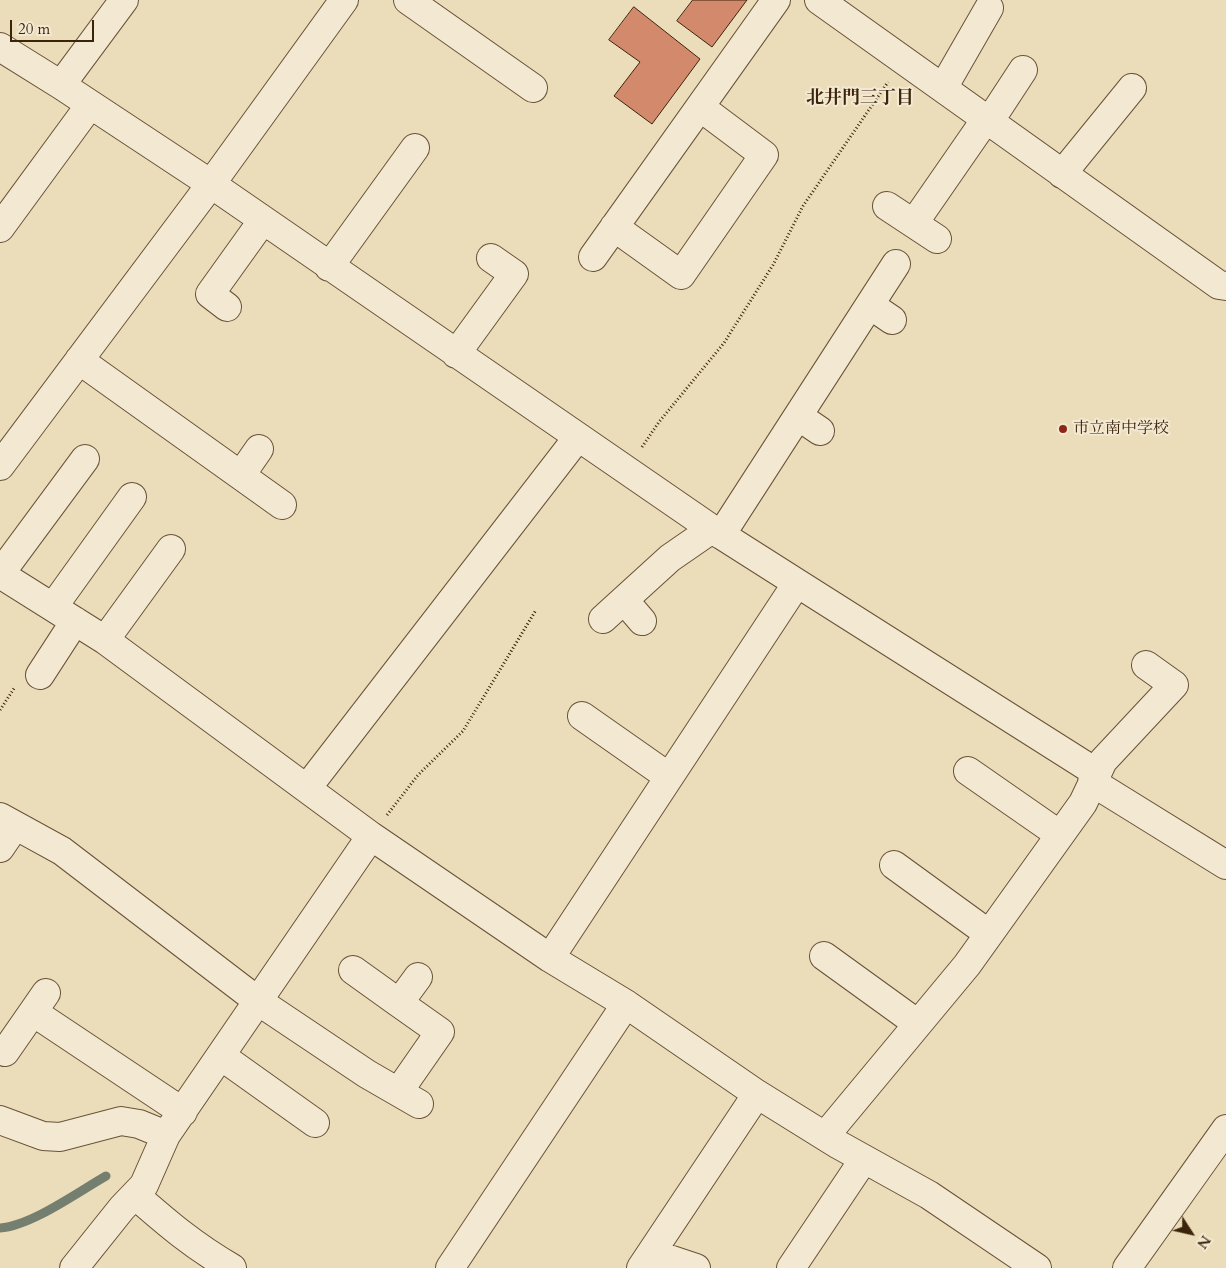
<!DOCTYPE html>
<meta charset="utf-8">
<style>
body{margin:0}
#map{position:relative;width:1226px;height:1268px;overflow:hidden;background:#ecddba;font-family:Cardo,serif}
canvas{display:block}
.north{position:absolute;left:1166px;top:1208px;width:50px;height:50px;-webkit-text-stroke:4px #f3e9d2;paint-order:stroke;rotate:125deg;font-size:14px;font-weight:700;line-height:20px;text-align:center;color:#3c240c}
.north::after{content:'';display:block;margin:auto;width:18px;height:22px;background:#3c240c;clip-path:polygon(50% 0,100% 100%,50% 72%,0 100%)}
.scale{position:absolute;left:10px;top:20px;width:84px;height:22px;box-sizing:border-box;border:2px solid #3c240c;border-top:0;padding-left:6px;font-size:15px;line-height:18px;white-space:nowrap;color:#3c240c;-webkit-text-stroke:4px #f3e9d2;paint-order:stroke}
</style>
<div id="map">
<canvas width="1226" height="1268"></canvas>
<div class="north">N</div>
<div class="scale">20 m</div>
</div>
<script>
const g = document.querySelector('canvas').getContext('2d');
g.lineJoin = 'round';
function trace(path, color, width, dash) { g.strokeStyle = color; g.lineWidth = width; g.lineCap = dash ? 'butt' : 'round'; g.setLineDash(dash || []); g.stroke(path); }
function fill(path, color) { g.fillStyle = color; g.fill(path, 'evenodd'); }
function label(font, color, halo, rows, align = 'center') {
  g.font = font + ' Cardo,"Noto Serif JP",serif'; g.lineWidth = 4; g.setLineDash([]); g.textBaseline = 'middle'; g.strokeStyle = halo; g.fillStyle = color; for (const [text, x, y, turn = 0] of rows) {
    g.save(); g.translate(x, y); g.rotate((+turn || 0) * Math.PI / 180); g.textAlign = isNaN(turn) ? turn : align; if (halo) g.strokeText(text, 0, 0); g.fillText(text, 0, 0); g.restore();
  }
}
trace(new Path2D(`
 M0,1228C31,1226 78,1192 106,1176`), '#747f70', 9);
const building = new Path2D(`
 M693,0H747L712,47L677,21Z
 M634,7L700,59L652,124L614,96L640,62L609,40Z`);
fill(building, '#d3896b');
trace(building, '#3c240c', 1);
const street = new Path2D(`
 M408,0L533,88
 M819,0L1219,285L1226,286
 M0,47L61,85L211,184L712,529L797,583L550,958
 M61,85L124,0
 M943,88L989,8
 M989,122L1023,70
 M1062,174L1132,88
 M887,206L937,239
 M914,223L986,119
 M614,227L681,275L764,155L700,107
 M0,228L90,105
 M593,257L776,0
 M329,267L415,148
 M870,305L892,320
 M227,307L210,294L263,220
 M456,354L514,274L491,258
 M79,360L282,505
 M798,416L820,431
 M0,466L211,184L344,0
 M241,475L259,449
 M721,535L896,264
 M0,574L105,640L371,836L550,958L626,1004L757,1094L839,1145L929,1195L1037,1268
 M0,574L85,459
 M797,583L1097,773
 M624,600L642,621
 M53,607L132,497
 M603,619L670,558L712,529
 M105,640L171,549
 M40,675L75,621
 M582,716L669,777
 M968,771L1060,835
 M1092,782L1226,865
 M307,788L578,437
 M0,817L62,851L258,1001L367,1074L419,1104
 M0,848L15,826
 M894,865L989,934
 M824,956L918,1024
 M353,970L399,1003
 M33,1012L183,1112
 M5,1052L46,993
 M221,1056L315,1123
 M399,1091L440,1032L399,1003L418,977
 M0,1120L43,1136L60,1137L121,1121L139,1124L166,1135
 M825,1136L967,965L1083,803L1103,761L1174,685L1146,665
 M135,1195C168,1224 194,1246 232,1268
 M649,1257L672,1260L696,1268
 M74,1268L122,1208L144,1185L166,1135L371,836
 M450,1268L626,1004
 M641,1268L757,1094
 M791,1268L864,1159
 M1127,1268L1226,1129`);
trace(street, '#685238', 30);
trace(new Path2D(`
 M642,447L659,422L724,343L773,265L803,206L888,82
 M0,710L15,687
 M387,815L418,775L463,731L536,610`), '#3c240c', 3, [1, 2.5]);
trace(street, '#f3e9d2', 28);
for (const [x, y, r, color] of [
 [1063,429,5,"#8f2418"]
]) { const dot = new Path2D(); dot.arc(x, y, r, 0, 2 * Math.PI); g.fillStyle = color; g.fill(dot); trace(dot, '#f3e9d2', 2); }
label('16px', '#3c240c', '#f3e9d2', [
 ["市立南中学校",1073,429]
], 'left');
label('bold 18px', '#3c240c', '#f3e9d2', [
 ["北井門三丁目",860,99]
]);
</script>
